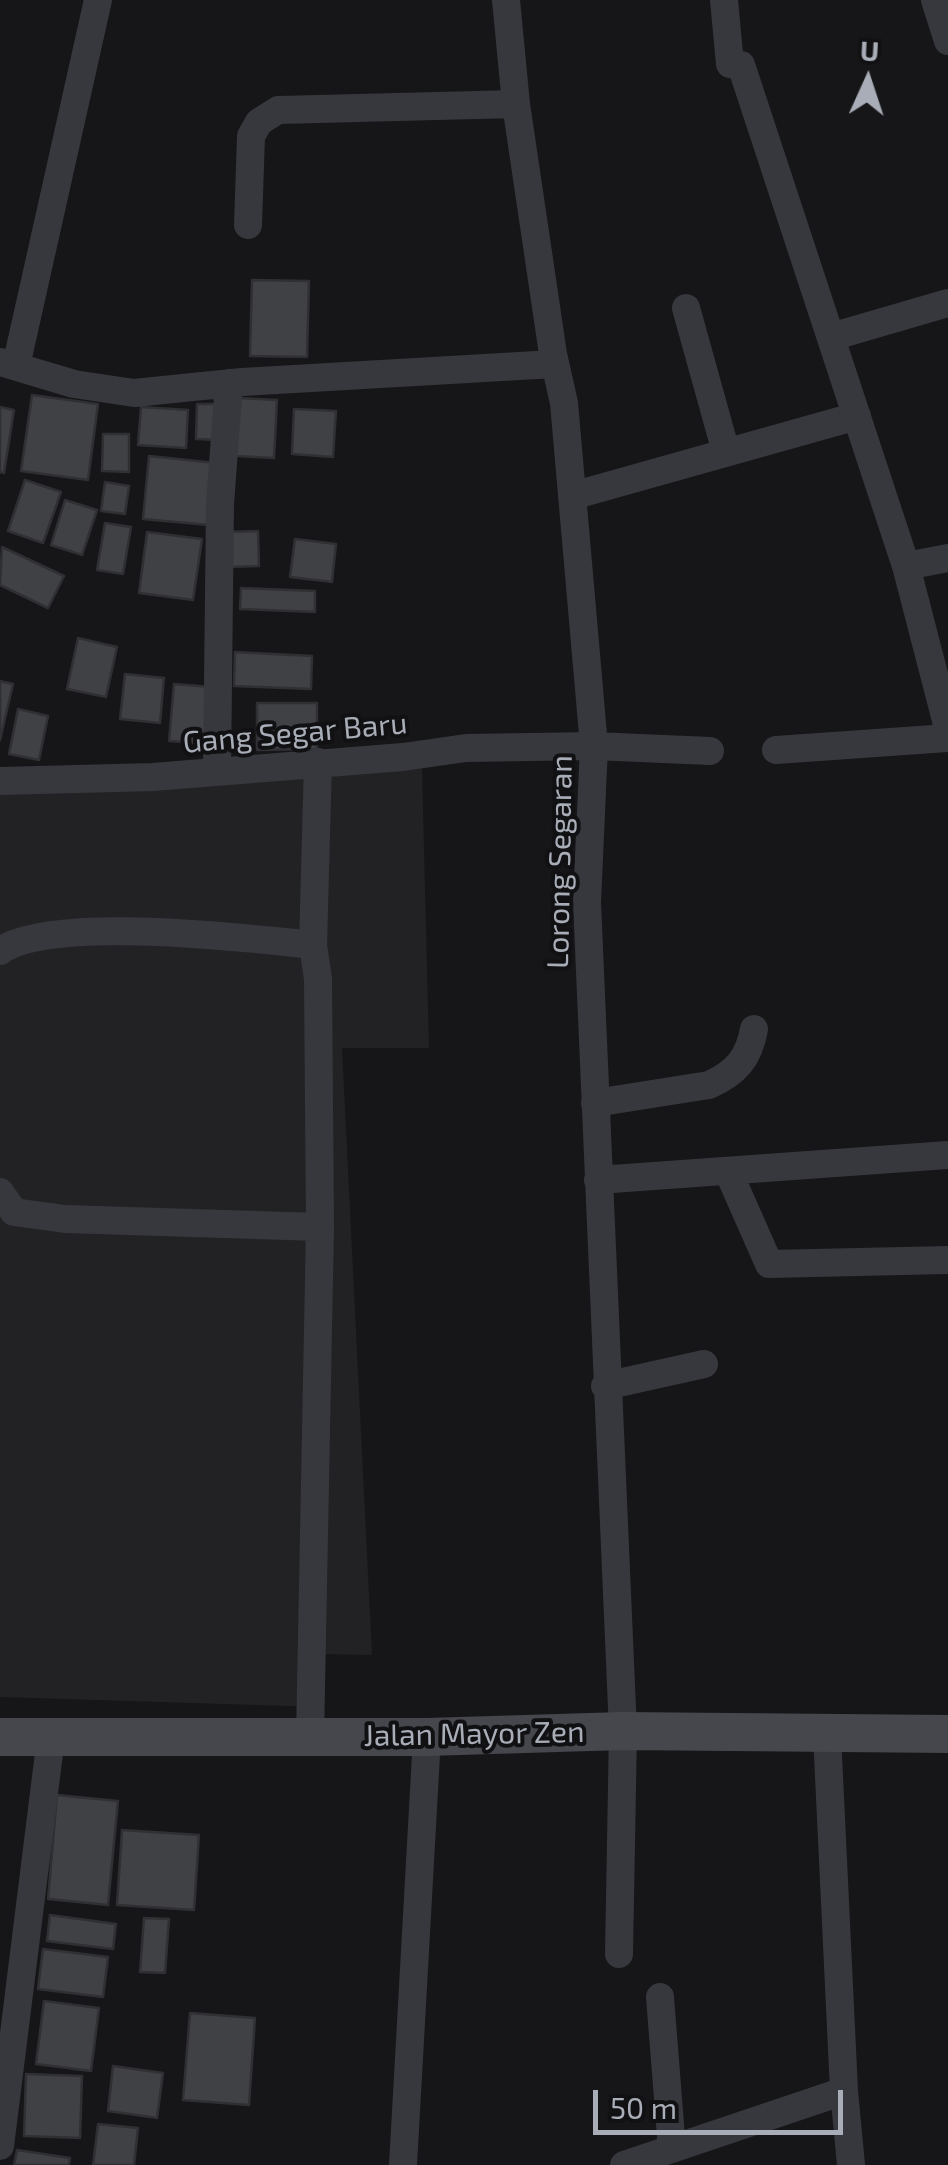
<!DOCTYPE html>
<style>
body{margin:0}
#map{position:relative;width:948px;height:2165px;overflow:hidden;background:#161618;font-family:"Exo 2",sans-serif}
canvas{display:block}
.north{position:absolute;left:818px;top:30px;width:100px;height:100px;-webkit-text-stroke:8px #111113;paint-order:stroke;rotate:3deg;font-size:28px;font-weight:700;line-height:40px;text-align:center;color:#a8adb7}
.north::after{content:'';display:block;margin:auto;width:35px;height:45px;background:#a8adb7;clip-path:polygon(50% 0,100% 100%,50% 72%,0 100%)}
.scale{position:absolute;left:593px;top:2090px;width:250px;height:45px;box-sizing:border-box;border:5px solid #a8adb7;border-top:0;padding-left:12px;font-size:30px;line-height:35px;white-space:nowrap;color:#a8adb7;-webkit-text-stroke:8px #111113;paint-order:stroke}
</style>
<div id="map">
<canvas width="948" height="2165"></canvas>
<div class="north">U</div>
<div class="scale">50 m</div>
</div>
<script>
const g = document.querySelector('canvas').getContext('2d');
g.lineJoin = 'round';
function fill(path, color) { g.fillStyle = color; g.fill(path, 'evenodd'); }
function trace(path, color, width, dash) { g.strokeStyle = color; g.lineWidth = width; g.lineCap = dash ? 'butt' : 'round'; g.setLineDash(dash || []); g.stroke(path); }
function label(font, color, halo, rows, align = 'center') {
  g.font = font + ' "Exo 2",sans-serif'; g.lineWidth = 8; g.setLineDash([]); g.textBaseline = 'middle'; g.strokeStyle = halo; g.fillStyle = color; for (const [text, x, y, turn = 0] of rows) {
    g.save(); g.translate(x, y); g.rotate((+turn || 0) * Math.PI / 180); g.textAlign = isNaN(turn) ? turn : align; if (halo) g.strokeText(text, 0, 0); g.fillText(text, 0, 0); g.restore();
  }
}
fill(new Path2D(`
 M422,768L429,1048H342L372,1655L320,1654V1707L0,1697V783Z`), '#222225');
const building = new Path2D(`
 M252,280L309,281L307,357L250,356Z
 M32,395L98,404L88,480L21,471Z
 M239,398L277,400L274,458L236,456Z
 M197,404H218L217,440L196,439Z
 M0,407L14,410L4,473L0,472Z
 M141,407L188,410L186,448L138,445Z
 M294,409L336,411L333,457L292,454Z
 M103,434H129V472L102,471Z
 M149,456L216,463L209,525L143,519Z
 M25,480L61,492L43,543L8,531Z
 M105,482L129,486L125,514L101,511Z
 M65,500L97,510L82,555L51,545Z
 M105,523L131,527L123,574L97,570Z
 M258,531L259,566L226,567L225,532Z
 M147,532L202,539L193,600L139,593Z
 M295,539L336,544L332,582L290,577Z
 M2,547L64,576L48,608L0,585Z
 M241,588L315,591V612L240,609Z
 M78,638L117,647L106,697L67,689Z
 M235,652L312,656L311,689L234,686Z
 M125,674L164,678L160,723L120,719Z
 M0,681L13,684L0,740Z
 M174,684L212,687L208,744L169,741Z
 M257,703H317V749L257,750Z
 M18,709L48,716L39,760L9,754Z
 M57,1795L118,1801L108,1905L48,1899Z
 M122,1830L199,1835L194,1910L117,1905Z
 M50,1915L116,1924L113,1949L47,1941Z
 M144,1918L169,1919L165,1973L140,1972Z
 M43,1949L108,1957L103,1997L38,1989Z
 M44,2001L99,2008L91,2071L36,2064Z
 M190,2013L255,2018L249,2105L183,2100Z
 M113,2066L163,2073L157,2118L108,2111Z
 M26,2074L82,2076L80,2138L24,2136Z
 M98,2124L138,2128L134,2165H93Z
 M17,2150L70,2158L69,2165H14Z`);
fill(building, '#404145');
trace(building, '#303034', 2.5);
trace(new Path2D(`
 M506,0L516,104L553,354L564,403L594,746L587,902L623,1731L619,1954
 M724,0L730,64L741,65L906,566L948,728
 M935,0L948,41
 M248,225L251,136L259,122L278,110L516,104
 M686,308L726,452
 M831,337L948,303
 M0,362L74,384L134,393L242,382L554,364
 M16,366L98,0
 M572,496L857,416
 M906,566L948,558
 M776,750L948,738
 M217,771L220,504L229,383
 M0,781L153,777L403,757L466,748L594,746L710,751
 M0,951C51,915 246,938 313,945
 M595,1103L709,1085C736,1073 749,1058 754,1029
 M728,1171L769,1264L948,1260
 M598,1180L948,1155
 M0,1192L14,1212L65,1219L320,1227L318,979L313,945L318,762
 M605,1386L704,1364
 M827,1734L844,2091L851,2165
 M310,1738L320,1227
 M660,1997L672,2149
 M0,2146L51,1737
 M403,2165L427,1737
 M624,2165L844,2091`), '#37383d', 28);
trace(new Path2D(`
 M0,1737H427L623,1731L948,1734`), '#45474d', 38);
label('30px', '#a8adb7', '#111113', [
 ["Gang Segar Baru",295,733,-5],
 ["Lorong Segaran",560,862,-89],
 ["Jalan Mayor Zen",474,1734,-1]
]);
</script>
